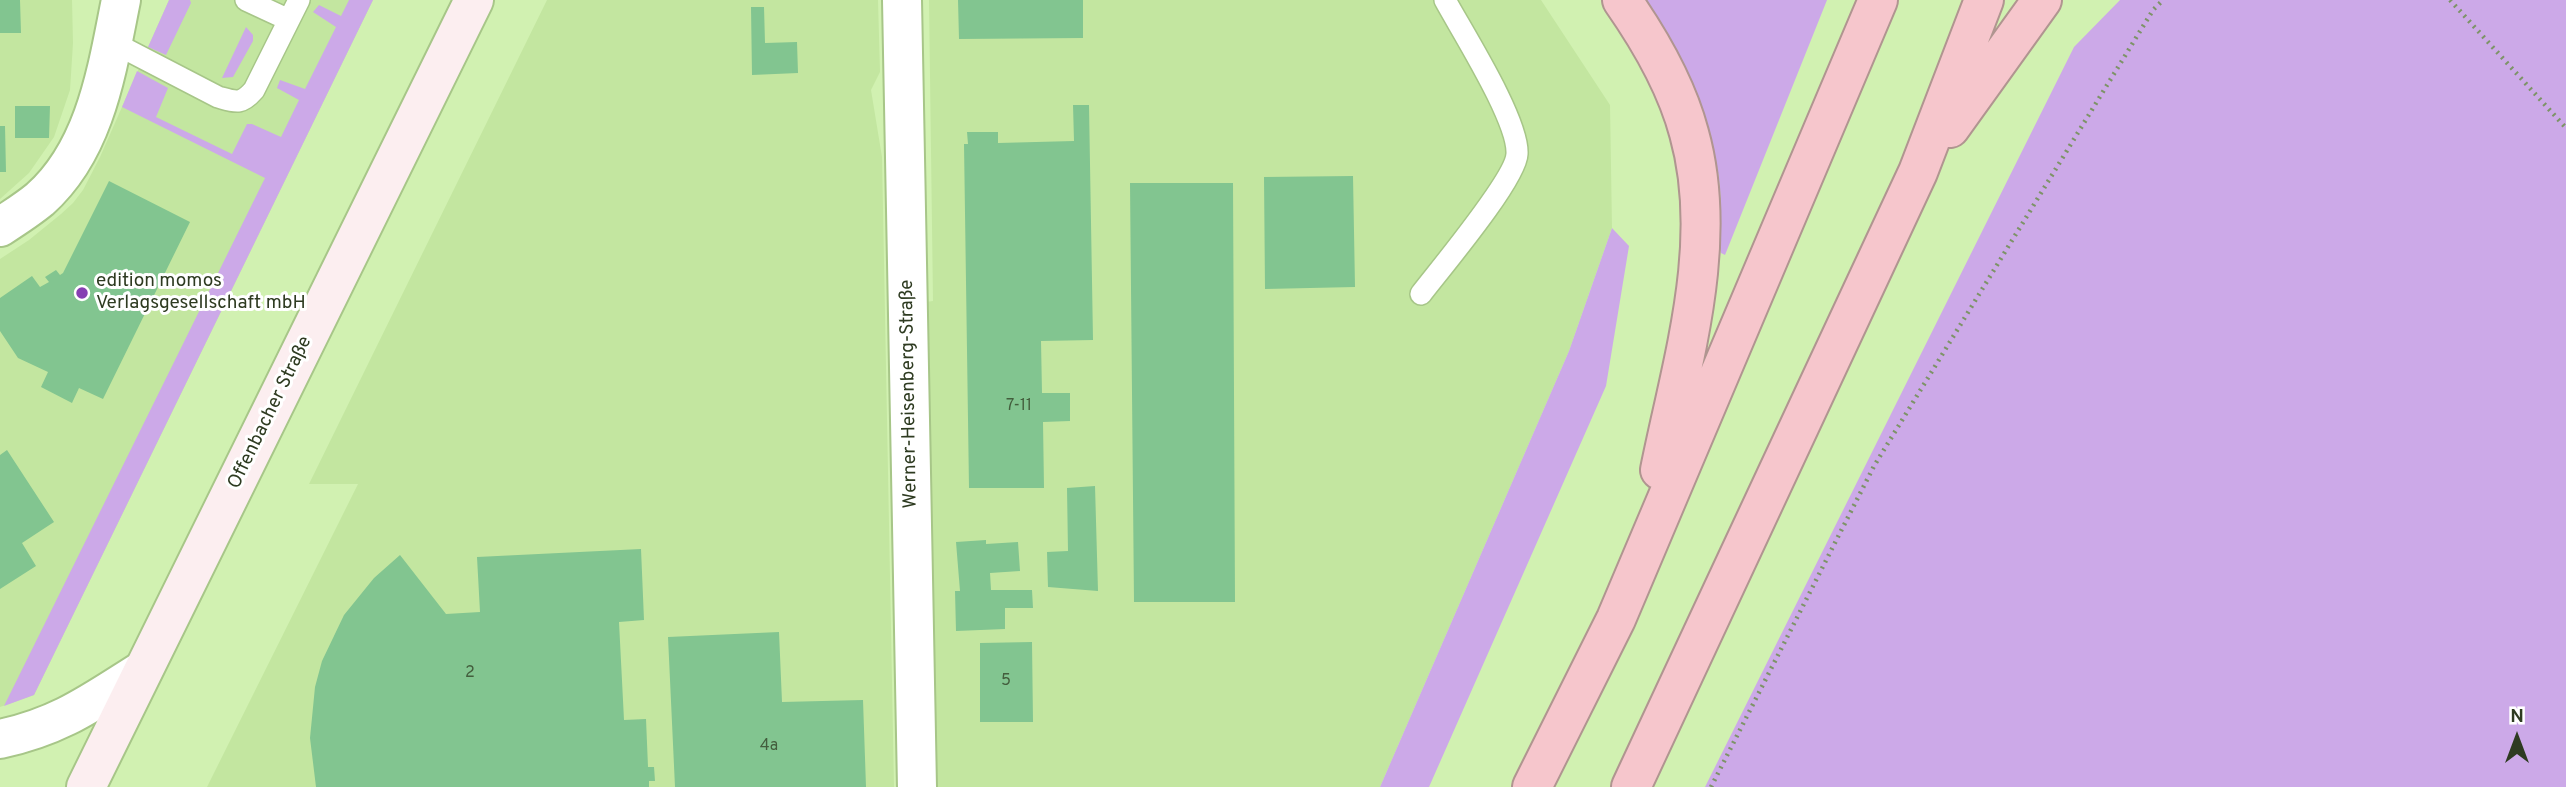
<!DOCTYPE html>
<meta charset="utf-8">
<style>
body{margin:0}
#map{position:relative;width:2566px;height:787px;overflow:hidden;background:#d1f1b1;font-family:Overpass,sans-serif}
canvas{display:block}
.north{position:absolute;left:2482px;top:703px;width:70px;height:70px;-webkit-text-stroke:5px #fff;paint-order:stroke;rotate:0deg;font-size:19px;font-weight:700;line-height:28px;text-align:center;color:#2e3b21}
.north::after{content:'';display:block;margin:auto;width:24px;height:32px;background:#2e3b21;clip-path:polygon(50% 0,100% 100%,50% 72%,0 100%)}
</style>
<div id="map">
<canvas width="2566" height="787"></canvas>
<div class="north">N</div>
</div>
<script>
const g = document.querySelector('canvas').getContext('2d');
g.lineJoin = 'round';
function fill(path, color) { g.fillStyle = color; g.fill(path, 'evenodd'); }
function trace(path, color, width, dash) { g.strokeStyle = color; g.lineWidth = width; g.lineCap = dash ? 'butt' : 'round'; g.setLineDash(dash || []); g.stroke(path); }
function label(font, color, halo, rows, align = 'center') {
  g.font = font + ' Overpass,sans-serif'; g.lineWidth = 6; g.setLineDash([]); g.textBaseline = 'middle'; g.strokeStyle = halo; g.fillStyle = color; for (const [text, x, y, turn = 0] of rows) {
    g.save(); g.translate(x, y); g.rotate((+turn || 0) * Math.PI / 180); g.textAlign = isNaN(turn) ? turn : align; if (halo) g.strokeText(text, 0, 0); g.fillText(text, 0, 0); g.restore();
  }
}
fill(new Path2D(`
 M0,0H72L73,43L70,90L54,137L29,173L0,199Z
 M169,0H373L34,695L0,707V259L29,240L61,214L73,203L83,190L100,157Z
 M547,0H878L880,72L871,90L882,157L894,787H207L358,484H309Z
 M929,0H1541L1610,105L1612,228L1569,351L1380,787H937L926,302L933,301Z`), '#c3e6a0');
fill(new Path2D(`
 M169,0H190L191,3L166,55L148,47Z
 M349,0H373L34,695L4,706L265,178L122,107L137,71L168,88L156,117L232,154L247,124H252L281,137L299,100L277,88L280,80L305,89L336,27L313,12L319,5L341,16Z
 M1644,0H1827L1725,255L1721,253L1720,248C1721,223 1722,197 1718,172C1708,109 1680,52 1644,0Z
 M2120,0H2566V787H1705L2074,47Z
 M246,27L253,35V41L233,77L222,78Z
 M1612,228L1629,246L1606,386L1429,787H1380L1569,351Z`), '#cca9e8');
fill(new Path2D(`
 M0,0H20L21,33H0Z
 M958,0H1083V38L959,39Z
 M751,7H764L765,43L797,42L798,73L752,75Z
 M1073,105H1089L1093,340L1041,341L1042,393H1070V421L1043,422L1044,488H969L964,144H968L967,132H998V143L1074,141Z
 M15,106H50L49,138H15Z
 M0,126H5L6,172H0Z
 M1353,176L1355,287L1265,289L1264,177Z
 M109,181L190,222L103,399L79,388L72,403L41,387L48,372L18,358L0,331V298L32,276L40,287L49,282L45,277L56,270L60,275L63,273Z
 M1130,183H1233L1235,602H1134Z
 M7,450L54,522L22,543L36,566L0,589V455Z
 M1095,486L1098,591L1048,587L1047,552L1068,551L1067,488Z
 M986,540V544L1018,542L1020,571L990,573L991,590H1032L1033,608H1005V629L956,631L955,591H960L956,542Z
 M641,549L644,620L619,622L624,720L646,719L648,767H654L655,781H649V787H316L310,738L315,687L322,661L344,615L374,578L400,555L446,614L480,612L477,557Z
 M779,632L782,702L863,700L866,787H675L668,637Z
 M1032,642L1033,722H980V643Z`), '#82c590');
const lane = new Path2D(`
 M289,20L299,0
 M112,42L218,97C236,102 241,105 254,90L289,20L246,0
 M1421,294C1441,268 1516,179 1517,154C1519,121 1463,33 1445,0`);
const street = new Path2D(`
 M902,0L917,787
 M0,227C14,218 28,209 40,199C96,149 107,69 121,0
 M0,739C61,726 92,702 143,670`);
const secondary = new Path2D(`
 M86,787L474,0`);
const highway = new Path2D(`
 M1622,0C1650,40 1676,84 1689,133C1720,243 1682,361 1660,470
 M1950,128L2042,0
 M1532,787L1616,619L1878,0
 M1631,787L1918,172L1984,0`);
trace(lane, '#a7c688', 24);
trace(street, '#a7c688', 42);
trace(secondary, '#a7c688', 42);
trace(highway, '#b09590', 42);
trace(new Path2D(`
 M2450,0L2566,128
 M1711,787L1874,466L2153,10L2163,0`), '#7d9367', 4.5, [2, 5]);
trace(lane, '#fff', 21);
trace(street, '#fff', 38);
trace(secondary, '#fceef0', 38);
trace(highway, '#f6c6cc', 38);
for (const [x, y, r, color] of [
 [82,293,7,"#863fb2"]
]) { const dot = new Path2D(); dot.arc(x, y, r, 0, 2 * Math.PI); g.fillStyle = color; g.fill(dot); trace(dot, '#fff', 2.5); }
label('16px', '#435e3d', null, [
 ["7-11",1019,407],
 ["2",470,674],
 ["5",1006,682],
 ["4a",769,747]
]);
label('19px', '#2e3b21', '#fff', [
 ["edition momos",96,282],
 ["Verlagsgesellschaft mbH",96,304]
], 'left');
label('19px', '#2e3b21', '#fff', [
 ["Werner-Heisenberg-Straße",910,394,-91],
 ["Offenbacher Straße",271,413,-64]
]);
</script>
